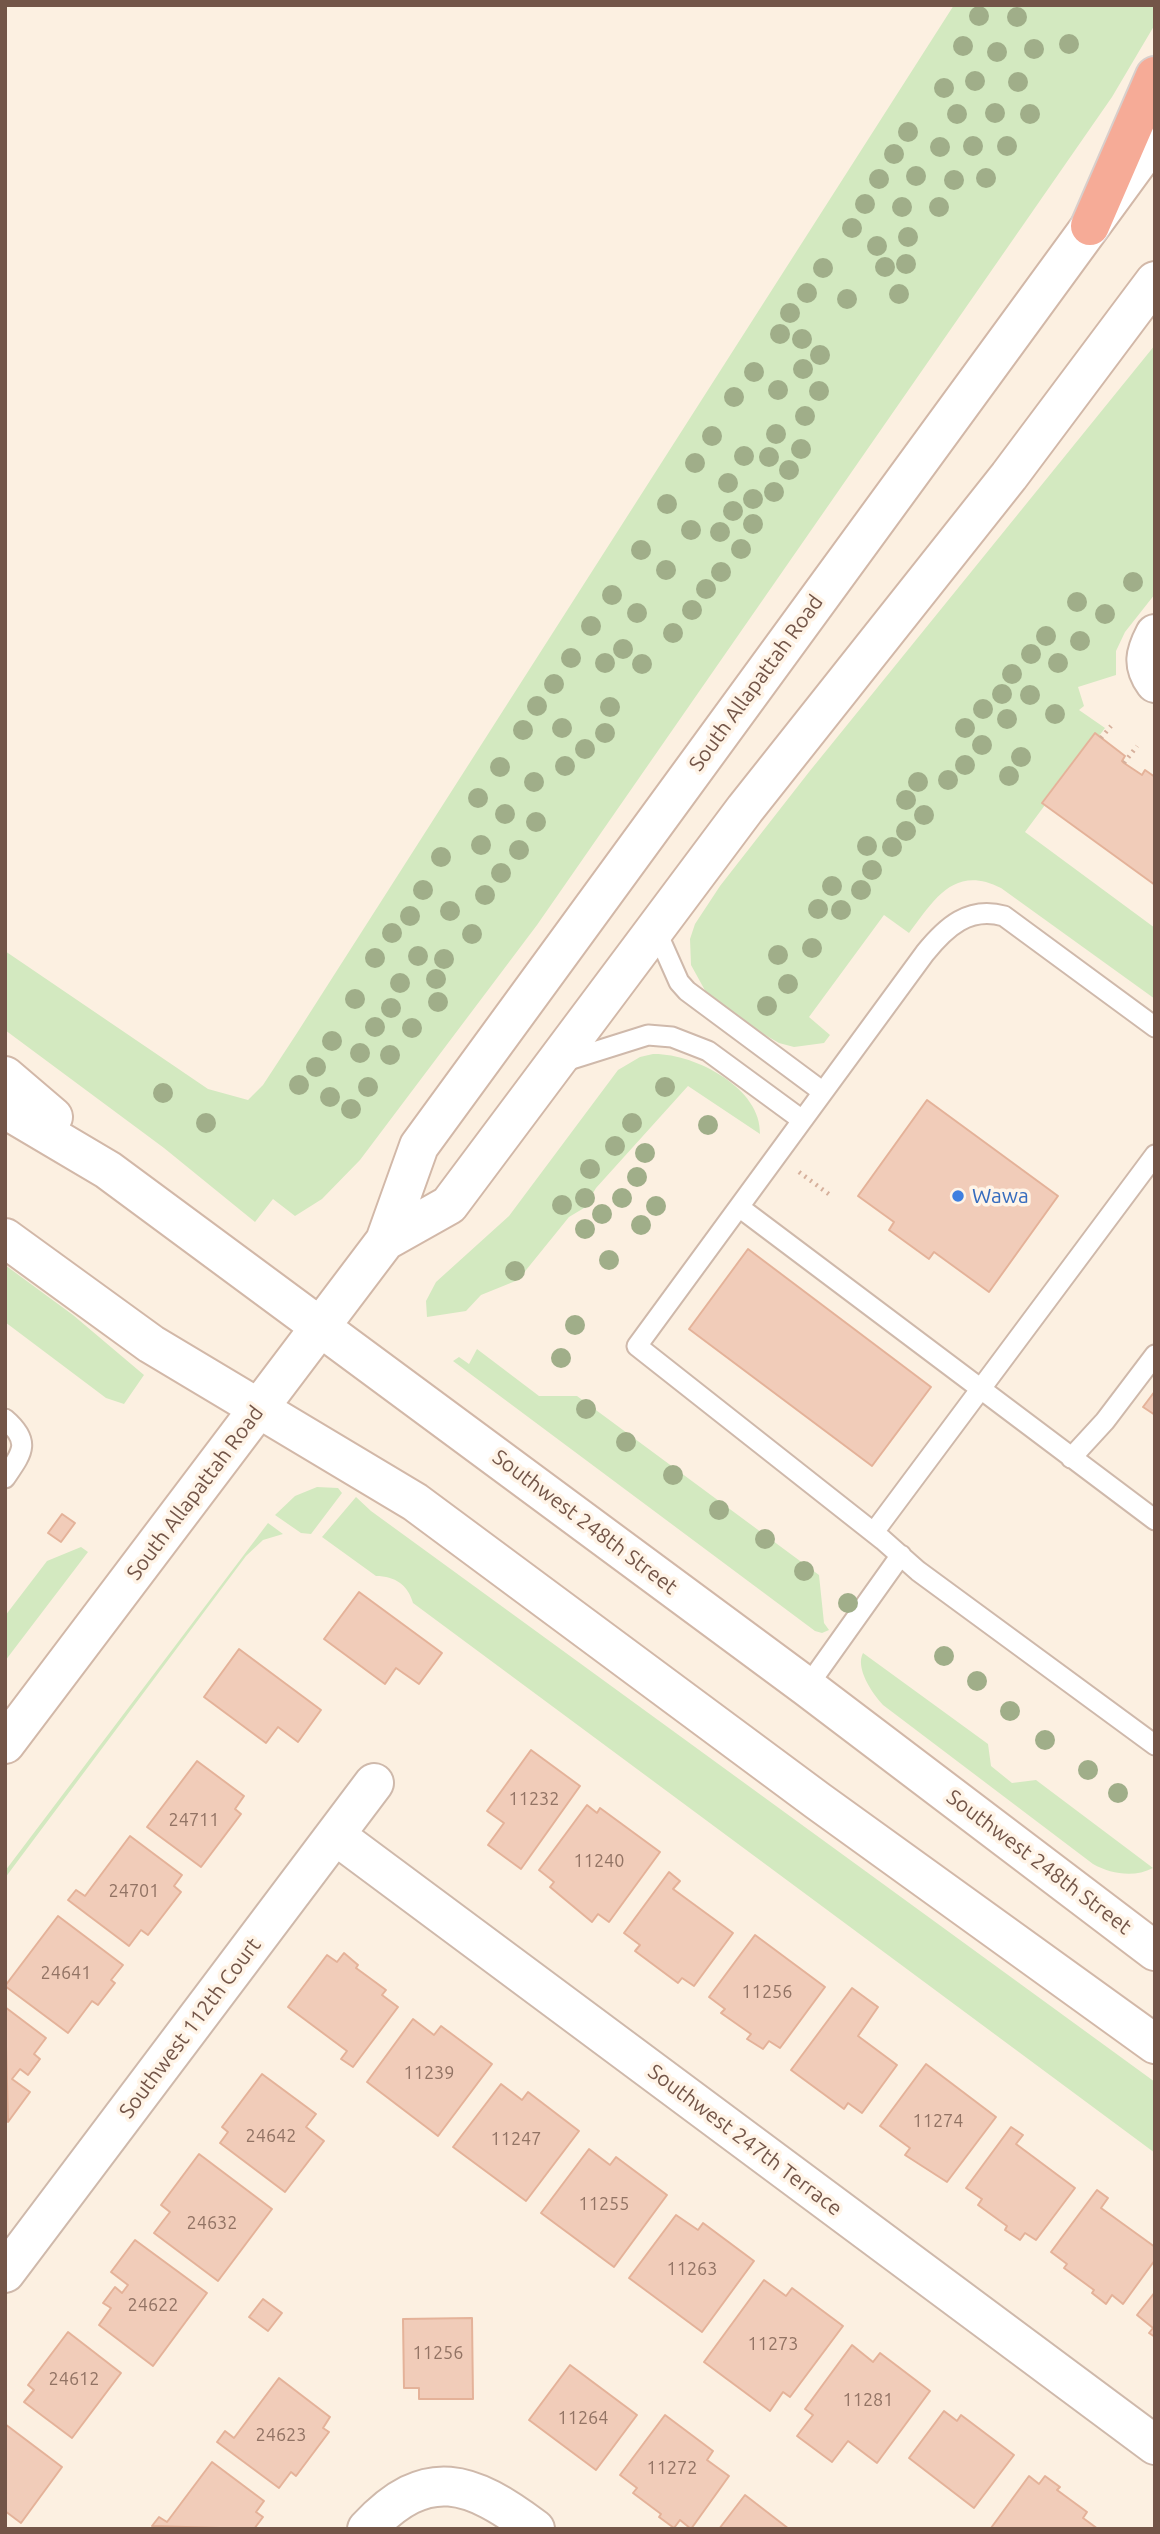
<!DOCTYPE html>
<style>
body{margin:0}
#map{position:relative;width:1160px;height:2534px;overflow:hidden;background:#fcf0e1;font-family:Ubuntu,sans-serif}
canvas{display:block}
.frame{position:absolute;inset:0;border:7px solid #735548;pointer-events:none}
</style>
<div id="map">
<canvas width="1160" height="2534"></canvas>
<div class="frame"></div>
</div>
<script>
const g = document.querySelector('canvas').getContext('2d');
g.lineJoin = 'round';
function fill(path, color) { g.fillStyle = color; g.fill(path, 'evenodd'); }
function trace(path, color, width, dash) { g.strokeStyle = color; g.lineWidth = width; g.lineCap = dash ? 'butt' : 'round'; g.setLineDash(dash || []); g.stroke(path); }
function label(font, color, halo, rows, align = 'center') {
  g.font = font + ' Ubuntu,sans-serif'; g.lineWidth = 7; g.setLineDash([]); g.textBaseline = 'middle'; g.strokeStyle = halo; g.fillStyle = color; for (const [text, x, y, turn = 0] of rows) {
    g.save(); g.translate(x, y); g.rotate((+turn || 0) * Math.PI / 180); g.textAlign = isNaN(turn) ? turn : align; if (halo) g.strokeText(text, 0, 0); g.fillText(text, 0, 0); g.restore();
  }
}
fill(new Path2D(`
 M954,5H1155L1154,26L1112,97L537,925L360,1160L322,1199L295,1216L273,1199L255,1222L164,1148L5,1030V951L208,1089L248,1100L263,1085L297,1033Z
 M1155,345V594L1125,632L1116,651V675L1078,687L1084,706L1079,710L1105,728L1099,736L1094,734L1042,802L1045,805L1025,832L1155,928V999L1001,888C954,864 934,900 909,933L884,915L809,1017L830,1035L824,1043L794,1047L779,1043L753,1028L707,994L691,965L690,939L695,924L720,886L809,772Z
 M653,1054C694,1053 762,1088 760,1134L688,1086L596,1188L584,1208L569,1217L518,1280L481,1295L466,1311L427,1317L426,1301L436,1282L509,1216L618,1070L640,1057Z
 M5,1265L73,1315L144,1375L124,1404L106,1398L5,1322Z
 M477,1349L539,1396H577L819,1575L824,1623L829,1630L822,1633L815,1631L453,1361L459,1357L469,1364Z
 M317,1487L338,1488L342,1493L311,1534L301,1533L275,1515L295,1496Z
 M356,1497L371,1511L1155,2082V2153L413,1603C408,1585 395,1576 376,1576L322,1537Z
 M268,1523L283,1534L263,1540L246,1556L5,1878V1871Z
 M81,1547L88,1552L5,1661V1616L47,1561Z
 M863,1653L988,1744L991,1766L1012,1783L1036,1780L1153,1868C1134,1878 1111,1874 1093,1864L883,1705C872,1693 855,1668 863,1653Z`), '#d3e9c0');
const building = new Path2D(`
 M1095,733L1125,756L1122,761L1124,763L1142,775L1145,770L1155,777V885L1042,803Z
 M927,1100L1058,1196L989,1292L934,1252L929,1259L889,1230L894,1222L858,1196Z
 M748,1249L931,1387L872,1466L689,1329Z
 M1155,1391V1415L1143,1407Z
 M62,1514L75,1523L61,1542L48,1533Z
 M359,1592L442,1653L419,1684L396,1668L385,1684L324,1639Z
 M239,1649L321,1710L298,1742L278,1727L266,1743L204,1697Z
 M531,1750L580,1786L521,1869L488,1845L504,1823L487,1811Z
 M197,1761L244,1796L235,1809L241,1814L201,1867L147,1827Z
 M587,1805L597,1813L600,1808L660,1852L609,1922L598,1914L592,1922L550,1887L554,1882L539,1870Z
 M130,1836L182,1875L174,1886L181,1892L148,1935L141,1930L129,1946L68,1900L76,1890L85,1896Z
 M669,1872L680,1881L673,1889L733,1933L694,1986L682,1978L678,1983L635,1951L640,1945L624,1933Z
 M58,1916L123,1965L111,1980L115,1983L98,2005L92,2001L68,2033L5,1986Z
 M755,1935L825,1987L780,2048L769,2041L763,2049L747,2039L751,2034L721,2013L725,2009L709,1997Z
 M344,1953L358,1965L356,1968L386,1990L382,1995L398,2007L353,2067L341,2059L347,2051L288,2007L327,1955L337,1962Z
 M852,1988L878,2007L858,2036L897,2065L862,2113L848,2103L844,2109L791,2070Z
 M5,2007L46,2038L34,2054L40,2059L28,2075L20,2069L12,2079L30,2092L8,2122Z
 M413,2019L434,2035L441,2026L492,2064L438,2136L367,2082Z
 M926,2064L996,2117L947,2182L905,2155L910,2148L880,2126Z
 M262,2074L316,2114L306,2127L324,2141L285,2192L220,2143L228,2132L222,2127Z
 M501,2084L522,2100L528,2092L579,2131L526,2201L453,2147Z
 M1011,2127L1023,2135L1016,2144L1075,2188L1036,2240L1025,2233L1020,2240L1005,2230L1007,2226L978,2205L982,2199L966,2188Z
 M589,2149L610,2165L616,2157L667,2195L614,2267L541,2213Z
 M199,2154L272,2209L218,2281L154,2233L170,2212L161,2205Z
 M1097,2190L1108,2198L1101,2208L1155,2247V2260L1123,2304L1112,2295L1106,2304L1092,2293L1094,2290L1064,2268L1067,2264L1051,2252Z
 M676,2215L698,2230L703,2223L754,2261L702,2332L629,2278Z
 M135,2240L207,2293L153,2366L99,2325L111,2308L103,2303L115,2287L122,2293L128,2285L111,2272Z
 M764,2280L786,2296L792,2288L843,2326L790,2397L783,2392L770,2411L704,2362Z
 M1155,2292V2337L1149,2333L1153,2328L1137,2315Z
 M263,2299L282,2313L268,2331L249,2317Z
 M472,2318L473,2399H419V2388H404L403,2319Z
 M68,2332L121,2373L72,2438L24,2402L34,2390L28,2385Z
 M852,2345L873,2362L880,2353L930,2391L877,2463L848,2441L832,2462L797,2436L813,2415L805,2409Z
 M570,2365L637,2415L596,2470L529,2420Z
 M279,2378L330,2417L323,2428L329,2432L296,2476L291,2472L279,2488L217,2442L225,2431L234,2438Z
 M944,2411L957,2421L961,2415L1014,2455L974,2508L909,2458Z
 M665,2415L713,2451L707,2460L729,2476L691,2529L680,2520L674,2528L659,2517L661,2514L633,2493L637,2488L620,2475Z
 M5,2424L62,2467L21,2523L5,2511Z
 M212,2462L264,2501L256,2512L263,2517L254,2529L152,2526L159,2517L167,2522Z
 M1029,2476L1039,2484L1045,2476L1060,2487L1057,2490L1087,2512L1083,2518L1098,2529L991,2528Z
 M745,2495L789,2529H719Z`);
fill(building, '#f1ccb9');
trace(building, '#e4b299', 2);
const lane = new Path2D(`
 M655,928L679,982L687,991L823,1092
 M1155,1027L1004,916C969,906 946,927 925,953L637,1346L883,1540L918,1571L1155,1745
 M559,1063L648,1035L672,1037L708,1051L802,1120
 M739,1207L1155,1520
 M5,1419C32,1442 22,1453 5,1478
 M1071,1458L1105,1421L1155,1355
 M874,1532L1155,1155
 M807,1687L901,1555`);
const street = new Path2D(`
 M1155,634C1145,653 1142,665 1155,683
 M335,1835L1155,2445
 M5,2273L374,1783
 M367,2529C427,2464 471,2481 535,2529`);
const secondary = new Path2D(`
 M5,1076L53,1117
 M5,1109L108,1170L807,1687L1155,1951
 M5,1238L151,1344L415,1502L818,1801L1155,2044
 M385,1241L449,1205L745,809L1009,476L1155,281
 M5,1744L385,1241L419,1146L1155,138`);
const highway = new Path2D(`
 M1090,226L1155,76`);
trace(lane, '#cfb9ab', 23);
trace(street, '#cfb9ab', 42);
trace(secondary, '#d2b8a8', 42);
trace(highway, '#d8cfcc', 42);
trace(new Path2D(`
 M1101,738L1111,726
 M1124,763L1137,746
 M799,1172L830,1195`), '#d6b09c', 4.5, [2, 5]);
trace(lane, '#fff', 19);
trace(street, '#fff', 38);
trace(secondary, '#fff', 38);
trace(highway, '#f6ab97', 38);
g.fillStyle = '#a0ae89';
for (const [x, y] of [
 [979,16],
 [1017,17],
 [1069,44],
 [963,46],
 [1034,49],
 [997,52],
 [975,81],
 [1018,82],
 [944,88],
 [995,113],
 [957,114],
 [1030,114],
 [908,132],
 [973,146],
 [1007,146],
 [940,147],
 [894,154],
 [916,176],
 [986,178],
 [879,179],
 [954,180],
 [865,204],
 [902,207],
 [939,207],
 [852,228],
 [908,237],
 [877,246],
 [906,264],
 [885,267],
 [823,268],
 [807,293],
 [899,294],
 [847,299],
 [790,313],
 [780,334],
 [802,339],
 [820,355],
 [803,369],
 [754,372],
 [778,390],
 [819,391],
 [734,397],
 [805,416],
 [776,434],
 [712,436],
 [801,449],
 [744,456],
 [769,457],
 [695,463],
 [789,470],
 [728,483],
 [774,492],
 [753,499],
 [667,504],
 [733,511],
 [753,524],
 [691,530],
 [720,532],
 [741,549],
 [641,550],
 [666,570],
 [721,572],
 [1133,582],
 [706,589],
 [612,595],
 [1077,602],
 [692,610],
 [637,613],
 [1105,614],
 [591,626],
 [673,633],
 [1046,636],
 [1080,641],
 [623,649],
 [1031,654],
 [571,658],
 [605,663],
 [1058,663],
 [642,664],
 [1012,674],
 [554,684],
 [1002,694],
 [1030,695],
 [537,706],
 [610,707],
 [983,709],
 [1055,714],
 [1007,719],
 [562,728],
 [965,728],
 [523,730],
 [605,733],
 [982,745],
 [585,749],
 [1021,757],
 [965,765],
 [565,766],
 [500,767],
 [1009,776],
 [948,780],
 [534,782],
 [918,782],
 [478,798],
 [906,800],
 [505,814],
 [924,815],
 [536,822],
 [906,831],
 [481,845],
 [867,846],
 [892,847],
 [519,850],
 [441,857],
 [872,870],
 [501,873],
 [832,886],
 [423,890],
 [861,890],
 [485,895],
 [818,909],
 [841,910],
 [450,911],
 [410,916],
 [392,933],
 [472,934],
 [812,948],
 [778,955],
 [418,956],
 [375,958],
 [444,959],
 [436,979],
 [400,983],
 [788,984],
 [355,999],
 [438,1002],
 [767,1006],
 [391,1008],
 [375,1027],
 [412,1028],
 [332,1041],
 [360,1053],
 [390,1055],
 [316,1067],
 [299,1085],
 [368,1087],
 [665,1087],
 [163,1093],
 [330,1097],
 [351,1109],
 [206,1123],
 [632,1123],
 [708,1125],
 [615,1146],
 [645,1153],
 [590,1169],
 [637,1177],
 [585,1198],
 [622,1198],
 [562,1205],
 [656,1206],
 [602,1214],
 [641,1225],
 [585,1229],
 [609,1260],
 [515,1271],
 [575,1325],
 [561,1358],
 [586,1409],
 [626,1442],
 [673,1475],
 [719,1510],
 [765,1539],
 [804,1571],
 [848,1603],
 [944,1656],
 [977,1681],
 [1010,1711],
 [1045,1740],
 [1088,1770],
 [1118,1793]
]) { g.beginPath(); g.arc(x, y, 10, 0, 2 * Math.PI); g.fill(); }
for (const [x, y, r, color] of [
 [958,1196,7,"#3f7fe0"]
]) { const dot = new Path2D(); dot.arc(x, y, r, 0, 2 * Math.PI); g.fillStyle = color; g.fill(dot); trace(dot, '#fff4e7', 2.5); }
label('18px', '#927364', null, [
 ["11232",534,1799],
 ["24711",194,1820],
 ["11240",599,1861],
 ["24701",134,1891],
 ["24641",66,1973],
 ["11256",767,1992],
 ["11239",429,2073],
 ["11274",938,2121],
 ["24642",271,2136],
 ["11247",516,2139],
 ["11255",604,2204],
 ["24632",212,2223],
 ["11263",692,2269],
 ["24622",153,2305],
 ["11273",773,2344],
 ["11256",438,2353],
 ["24612",74,2379],
 ["11281",868,2400],
 ["11264",583,2418],
 ["24623",281,2435],
 ["11272",672,2468]
]);
label('21px', '#735548', '#fff4e7', [
 ["South Allapattah Road",756,683,-54],
 ["South Allapattah Road",195,1493,-53],
 ["Southwest 248th Street",585,1522,37],
 ["Southwest 248th Street",1039,1862,37],
 ["Southwest 112th Court",190,2028,-53],
 ["Southwest 247th Terrace",745,2140,37]
]);
label('21px', '#366cbe', '#fff4e7', [
 ["Wawa",972,1196]
], 'left');
</script>
